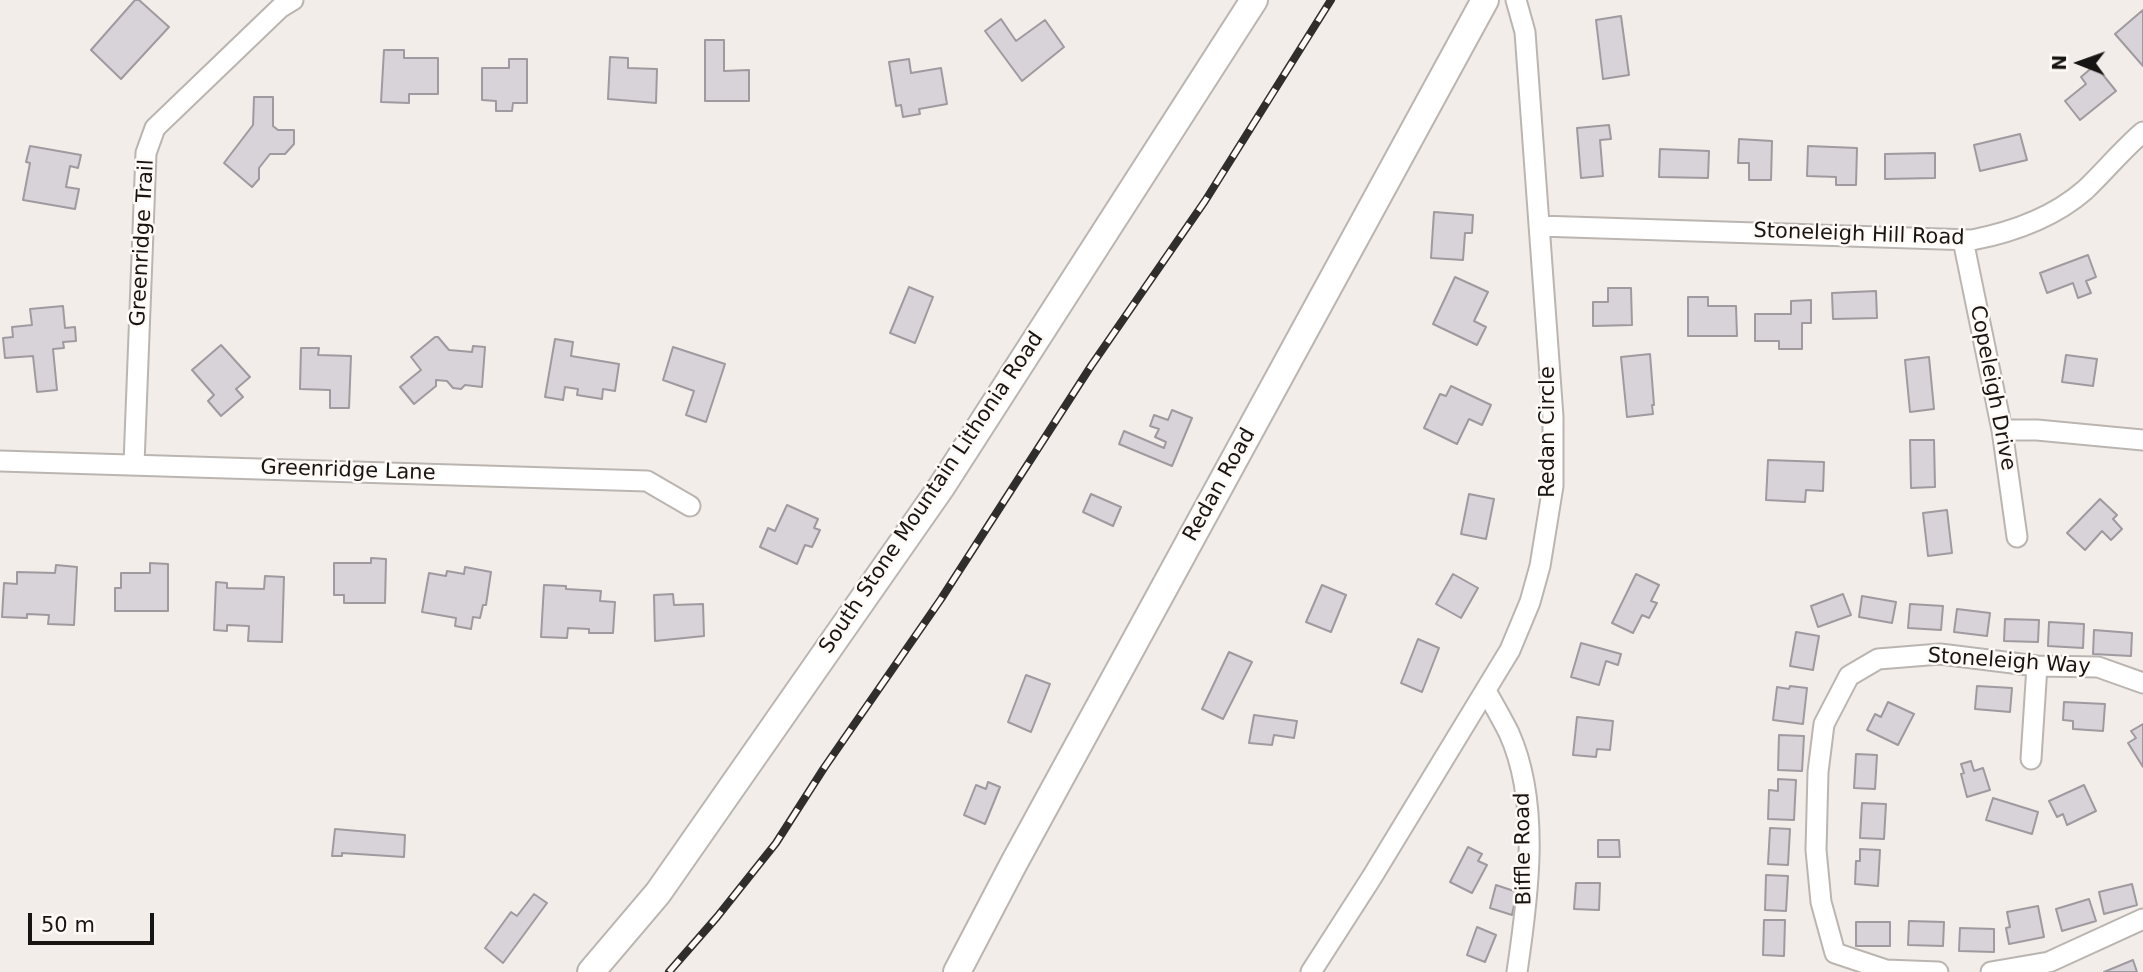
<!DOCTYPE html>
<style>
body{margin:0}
#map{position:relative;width:2143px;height:972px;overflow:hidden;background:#f2ede8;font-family:"DejaVu Sans",sans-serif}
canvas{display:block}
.north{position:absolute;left:2045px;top:28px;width:70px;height:70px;-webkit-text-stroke:5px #fffaf6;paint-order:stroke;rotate:271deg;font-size:19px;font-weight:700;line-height:28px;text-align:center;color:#171513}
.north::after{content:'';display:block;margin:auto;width:24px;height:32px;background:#171513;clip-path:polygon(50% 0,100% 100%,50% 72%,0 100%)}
.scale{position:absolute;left:28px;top:913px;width:126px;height:32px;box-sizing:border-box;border:4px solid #171513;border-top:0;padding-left:9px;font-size:21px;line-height:24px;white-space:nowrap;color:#171513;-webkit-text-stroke:5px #fffaf6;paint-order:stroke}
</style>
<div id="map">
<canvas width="2143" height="972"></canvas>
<div class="north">N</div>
<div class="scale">50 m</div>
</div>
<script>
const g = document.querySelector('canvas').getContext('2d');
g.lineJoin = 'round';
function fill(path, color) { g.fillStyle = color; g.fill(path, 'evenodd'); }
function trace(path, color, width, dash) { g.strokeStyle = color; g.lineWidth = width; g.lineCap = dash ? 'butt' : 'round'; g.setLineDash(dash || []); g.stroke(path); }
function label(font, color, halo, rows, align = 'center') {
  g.font = font + ' "DejaVu Sans",sans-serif'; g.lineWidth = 5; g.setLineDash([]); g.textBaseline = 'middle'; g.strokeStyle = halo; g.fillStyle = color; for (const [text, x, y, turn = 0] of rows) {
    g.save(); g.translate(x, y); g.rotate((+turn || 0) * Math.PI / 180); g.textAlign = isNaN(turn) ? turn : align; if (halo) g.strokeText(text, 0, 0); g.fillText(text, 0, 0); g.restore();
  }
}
const building = new Path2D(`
 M135,0H139L169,27L121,79L91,50Z
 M2143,10V66L2115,34Z
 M1621,16L1629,75L1603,79L1596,20Z
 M1001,19L1016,41L1045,20L1064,47L1022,81L985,31Z
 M705,40H724V71L749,70V101H705Z
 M384,50H404V58H438V94H409V103L381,102Z
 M610,57L628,58V68L657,69L656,103L608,99Z
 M509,59H527V103H513L512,111H496V101L482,100V68H509Z
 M909,59L911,73L941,68L947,104L919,109L920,114L903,117L901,105L896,106L889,62Z
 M2095,65L2116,91L2080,120L2065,101L2086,84L2081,77Z
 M254,97H273V126L278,130H294V144L285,154H270L259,168V179L252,187L224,163L253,125Z
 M1609,125L1611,139L1600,140L1603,176L1581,178L1577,128Z
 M2020,134L2027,160L1980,171L1974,145Z
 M1739,139L1772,141L1771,180H1749V163H1738Z
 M30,146L81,155L78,168L70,166L66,187L79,189L75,209L23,200L30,163L26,162Z
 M1808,146L1857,148L1856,185H1836V177L1807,176Z
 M1660,149L1709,151L1708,178L1659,177Z
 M1935,153V178L1885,179V154Z
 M1434,212L1473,215L1472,233H1465L1463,260L1431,258Z
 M2088,255L2096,277L2086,281L2091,293L2078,298L2073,283L2047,293L2040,273Z
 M1455,277L1488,292L1474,321L1486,327L1477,345L1433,324Z
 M909,287L933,297L915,343L890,333Z
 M1608,288H1631L1632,325L1593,326V302H1608Z
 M1876,291L1877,318L1833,319L1832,293Z
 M1688,297H1708V306H1736L1737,336H1688Z
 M1811,300V323H1802V349H1779V341H1755V314H1791V301Z
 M63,306L65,328L75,327L76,341L63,342L64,348L53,349L57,390L37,392L33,356L5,358L3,338L13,337L12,327L32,325L30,309Z
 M435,337H438L449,350L472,352L473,346L485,347L482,387L465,385L461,389L453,388L447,381L436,380V386L414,404L400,387L421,370L411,357Z
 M555,339L573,342L571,356L619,364L615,391L603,389L602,399L577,395L578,389L565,387L563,400L545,397Z
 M221,345L250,377L236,389L243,397L221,416L208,401L214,395L192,370Z
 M673,347L725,364L706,422L686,415L694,391L663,380Z
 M301,348H319L318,355L351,356L349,408H330V390L300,389Z
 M1650,354L1654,405H1652L1653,414L1627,417L1621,357Z
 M2066,355L2097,359L2093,386L2062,382Z
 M1929,357L1934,409L1910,412L1905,360Z
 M1451,386L1491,405L1482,425L1469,419L1457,444L1424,428L1440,394L1446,396Z
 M1172,410L1192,418L1172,466L1119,444L1124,431L1164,448L1166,442L1155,437L1159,429L1150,426L1154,415L1168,420Z
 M1910,440H1934L1935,487L1911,488Z
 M1768,460L1824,462L1823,491L1806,490L1805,502L1766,500Z
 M1091,494L1121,507L1113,526L1083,512Z
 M1469,494L1494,499L1486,539L1461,534Z
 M2100,499L2117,515L2113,519L2122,529L2111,540L2102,531L2085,550L2067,533Z
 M787,505L818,519L814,528L820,530L812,547L805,545L797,564L760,547L768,528L775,531Z
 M1947,510L1952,553L1928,556L1923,513Z
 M371,558L386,559L385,603H344V595H334V563H371Z
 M150,563L168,564V611H115V588H121V573H150Z
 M56,565L77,567L74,625L48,624L49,615L27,614V618L2,617L4,583L17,584V572L55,573Z
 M465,567L491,572L486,605H483L480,618L473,617L471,629L455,626L456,618L422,612L429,573L446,576L447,571L464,574Z
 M1453,574L1478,588L1461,618L1436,604Z
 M1636,574L1659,585L1651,601L1657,603L1649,618L1642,615L1633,633L1612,623Z
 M265,576L284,577L282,642L248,641L249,626L227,625V631L214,630L216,582L227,583V588L264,589Z
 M544,585L566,586V589L601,591L600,601L615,602L613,633H589V629L568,628L567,638L541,637Z
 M1322,585L1346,595L1331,632L1306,622Z
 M673,594L674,605L703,604L704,636L655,641L654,595Z
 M1843,594L1851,615L1818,627L1811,606Z
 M1862,596L1896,602L1892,623L1859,617Z
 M1910,604L1943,606L1941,630L1908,628Z
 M1957,609L1990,613L1987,636L1954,632Z
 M2005,619L2039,620L2038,642L2004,641Z
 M2049,622L2084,624L2083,648L2048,646Z
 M2094,630L2132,633L2131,656L2093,654Z
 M1796,632L1819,636L1813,670L1790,666Z
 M1418,639L1439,648L1422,692L1401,683Z
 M1581,643L1621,654L1618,665L1606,661L1599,685L1571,677Z
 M1229,652L1252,662L1223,719L1202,709Z
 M1026,675L1050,684L1031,732L1008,722Z
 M1790,686L1807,688L1803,724L1773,720L1777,687L1789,689Z
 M1977,686L2012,688L2010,712L1975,709Z
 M1888,702L1914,714L1898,745L1867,730L1875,714L1881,717Z
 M2064,702L2105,704L2103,731L2073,729V721L2063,720Z
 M1254,715L1297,721L1294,738L1274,735L1272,745L1249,743Z
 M1577,717L1613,721L1610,750L1597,749L1596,757L1573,755Z
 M2143,724V767L2128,743L2136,738L2131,731Z
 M1779,735L1804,736L1802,771L1778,770Z
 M1856,754L1877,755L1875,789L1854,788Z
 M1971,761L1974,771L1983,768L1990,790L1967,797L1961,774L1964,773L1961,764Z
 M1778,779L1796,780L1794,820L1768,819L1769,790L1778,791Z
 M988,782L1000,787L985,824L964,815L976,785L986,789Z
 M2084,785L2096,811L2067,825L2063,814L2057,817L2049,801Z
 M1993,798L2038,812L2032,834L1986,820Z
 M1862,803L1886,804L1884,839L1860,838Z
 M1770,828L1790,829L1788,865L1768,864Z
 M335,829L405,835L404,857L342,853V856H332Z
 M1598,840H1619L1620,857H1598Z
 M1468,847L1482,854L1478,861L1487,865L1472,893L1450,882Z
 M1860,849L1880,850L1878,886L1855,884L1856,861H1860Z
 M1766,875L1788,876L1786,911L1765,910Z
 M1576,883H1600L1599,910L1574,909Z
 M2132,884L2137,905L2104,914L2099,892Z
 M1496,885L1517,892L1512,915L1490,908Z
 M534,894L547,903L503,963L485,948L511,912L517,916Z
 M2089,899L2096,921L2062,931L2056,909Z
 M2038,906L2044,937L2009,944L2006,928L2010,927L2007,912Z
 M1764,920H1785L1784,956L1763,955Z
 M1909,921L1944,922L1943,946L1908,945Z
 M1856,922H1890V946H1856Z
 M1477,927L1496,935L1485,962L1467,955Z
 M1960,928L1994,929V952L1959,951Z
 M2133,960L2137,972H2104Z`);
fill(building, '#d8d3d8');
trace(building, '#9e9a9f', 2);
const street = new Path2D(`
 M1539,226L1972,240C2013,232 2053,218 2085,190C2105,171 2122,150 2143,132
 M1963,240L2002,430L2017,537
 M2002,430H2037L2143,440
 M0,461L647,481L690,506
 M134,464L146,153L155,128L280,8L293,0
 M1486,691C1494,705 1502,719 1509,733C1541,804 1528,898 1517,972
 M2031,759L2037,666
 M1311,972L1372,877L1510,650L1530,602L1540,566L1553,486V417L1525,32L1516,0
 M1938,972L1886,970L1835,953L1821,902L1816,850L1818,772L1824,724L1849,676L1878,659L1940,654L2037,666L2098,667L2143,683
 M1991,972L2049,962L2143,919`);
const secondary = new Path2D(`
 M591,972L658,893L942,486L1254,0
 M957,972L1014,863L1485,0`);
trace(street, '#bab5b0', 23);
trace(secondary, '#bab5b0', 30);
trace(street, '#fff', 19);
trace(secondary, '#fff', 26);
const rail = new Path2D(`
 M669,972L717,917L776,843L824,768L941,599L1091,366L1205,201L1331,0`);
trace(rail, '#302e2c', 8);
trace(rail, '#fffaf6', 5, [16]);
label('21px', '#171513', '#fffaf6', [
 ["Stoneleigh Hill Road",1859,235,2],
 ["Greenridge Trail",143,243,-87],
 ["Copeleigh Drive",1992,388,79],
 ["Redan Circle",1549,432,-90],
 ["Greenridge Lane",348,471,2],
 ["Redan Road",1220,485,-61],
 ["South Stone Mountain Lithonia Road",932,493,-56],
 ["Stoneleigh Way",2009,662,4],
 ["Biffle Road",1524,849,-91]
]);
</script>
